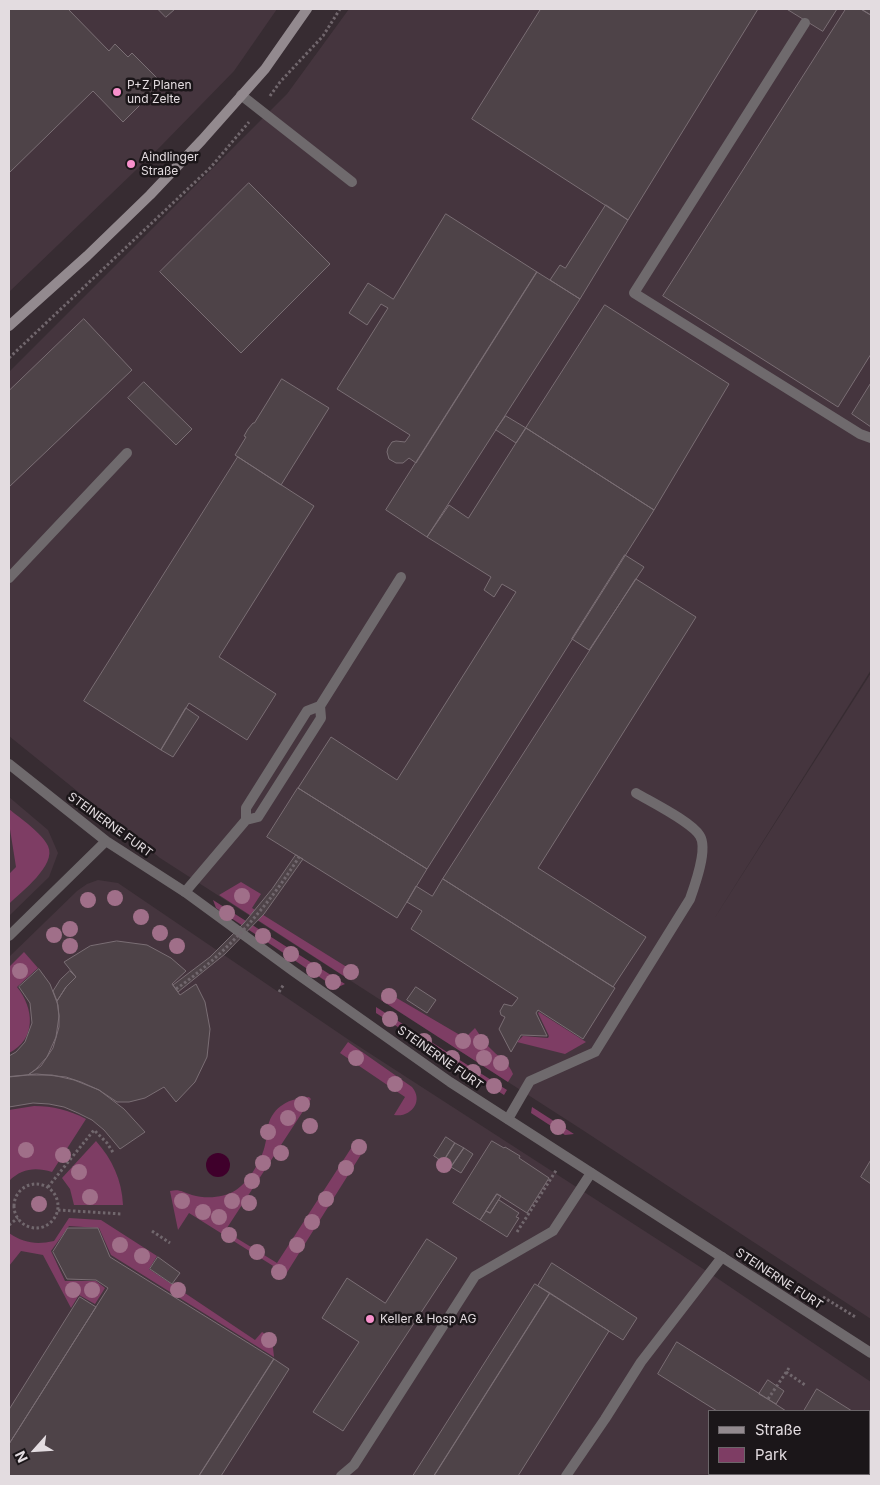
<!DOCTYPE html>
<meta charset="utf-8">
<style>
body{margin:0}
#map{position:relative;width:880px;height:1485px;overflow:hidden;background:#372c32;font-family:Inter,sans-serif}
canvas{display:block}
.frame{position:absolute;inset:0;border:10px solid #e3dce0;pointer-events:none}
.legend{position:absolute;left:708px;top:1410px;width:162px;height:65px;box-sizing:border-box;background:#1b1619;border:1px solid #6b6569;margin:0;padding:6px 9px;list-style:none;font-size:15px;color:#e3dce0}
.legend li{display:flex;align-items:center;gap:10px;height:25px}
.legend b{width:25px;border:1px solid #6b6569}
.north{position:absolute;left:10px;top:1425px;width:50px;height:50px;-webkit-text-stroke:4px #1b1619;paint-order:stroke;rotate:244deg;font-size:14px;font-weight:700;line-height:20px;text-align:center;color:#e3dce0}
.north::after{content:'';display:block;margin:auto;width:18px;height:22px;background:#e3dce0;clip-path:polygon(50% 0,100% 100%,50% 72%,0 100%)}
</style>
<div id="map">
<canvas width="880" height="1485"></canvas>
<div class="frame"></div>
<ul class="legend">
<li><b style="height:6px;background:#938a8f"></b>Straße</li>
<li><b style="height:14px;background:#7e3d64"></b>Park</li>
</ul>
<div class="north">N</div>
</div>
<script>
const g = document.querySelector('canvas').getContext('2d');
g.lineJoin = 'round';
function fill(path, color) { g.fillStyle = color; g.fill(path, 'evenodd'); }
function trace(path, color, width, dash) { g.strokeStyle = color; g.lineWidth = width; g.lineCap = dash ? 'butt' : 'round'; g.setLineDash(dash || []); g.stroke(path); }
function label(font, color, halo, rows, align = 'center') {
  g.font = font + ' Inter,sans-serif'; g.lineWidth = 5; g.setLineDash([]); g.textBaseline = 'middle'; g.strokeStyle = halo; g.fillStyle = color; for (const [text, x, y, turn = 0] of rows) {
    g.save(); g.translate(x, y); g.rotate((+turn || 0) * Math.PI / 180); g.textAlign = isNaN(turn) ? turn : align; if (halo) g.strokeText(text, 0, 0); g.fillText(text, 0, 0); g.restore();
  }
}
fill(new Path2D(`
 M9,9H277L234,71L160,147L9,292Z
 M349,9H871V670L712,922L871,673V1319L581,1129L160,858L9,736V372L287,94Z
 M9,797L48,830L58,853L49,877L9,916Z
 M98,880L118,883L349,1040L711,1274L871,1382V1476H9V957L77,891L87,884ZM709,1411H869V1474H709Z`), '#45353e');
fill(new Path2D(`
 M9,809C20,818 42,833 48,846C57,865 21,892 9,904V874L16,867L9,823Z
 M241,882L261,894L252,908L358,974L350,980L219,895Z
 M213,900L345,984L336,988L216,908Z
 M24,952L38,968L17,987C34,1008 37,1039 9,1053V967Z
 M383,990L465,1038L475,1028C480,1035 485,1044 492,1050C501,1059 509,1063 513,1074L508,1082L381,1000Z
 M376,1007L507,1090L504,1095L376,1013Z
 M539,1012L586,1042L565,1054L517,1042L523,1036L548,1038L549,1036L538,1013Z
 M348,1042L412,1087C424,1101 411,1118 394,1115L405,1097L340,1053Z
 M309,1097L311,1099L225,1231L277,1263L357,1139L367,1145L286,1274L189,1213L178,1230L170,1191C180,1189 182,1192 192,1195C206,1199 224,1198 236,1190C249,1182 262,1159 265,1145C267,1139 266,1132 268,1126C273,1106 290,1098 309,1097Z
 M34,1106C53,1106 69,1110 86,1119L52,1172C36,1167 22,1168 9,1181V1110Z
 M532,1107L574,1134L565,1135L531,1113Z
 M96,1141C112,1159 122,1180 123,1205H74L70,1189L62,1178Z
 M69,1218L101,1220L157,1256L149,1269L255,1340L262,1332L272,1338L274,1357L111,1255L99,1228L69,1226L51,1251L65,1281H96L105,1288L95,1304L79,1295L71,1308L43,1255L21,1251L9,1266V1233C24,1243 36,1245 54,1241Z`), '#7e3d64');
fill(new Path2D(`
 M206 1165a12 12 0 1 1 24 0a12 12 0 1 1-24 0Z`), '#3f002b');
const building = new Path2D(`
 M9,9H68L109,51L115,44L128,57L132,53L162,83L123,122L93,91L9,173Z
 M158,9H175L166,17Z
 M541,9H758L628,220L472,119Z
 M787,9H837L823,31Z
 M846,9H861L871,15V354L838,407L663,296Z
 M861,9H871V15Z
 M249,183L330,264L241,353L160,272Z
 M606,205L628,220L580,299L550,280L560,265L565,268Z
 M446,214L537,272L416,463L409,458L403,463H396L389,459L387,452L388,448L392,442L396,441L405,442L410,435L337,389L388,308L381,304L367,325L349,313L368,283L393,299Z
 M537,272L580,299L427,537L386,510Z
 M605,305L729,384L654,510L526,428Z
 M84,319L132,370L9,487V391Z
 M282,379L329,408L281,485L235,455L246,437L244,436L248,429L253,423H254Z
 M144,382L192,429L176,445L128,398Z
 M871,383V427L852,414Z
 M506,416L526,428L516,443L496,430Z
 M526,428L654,510L427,869L298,788L331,737L397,780L516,592L502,584L494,597L484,590L491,577L427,537L449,505L468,518Z
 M238,457L314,506L219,657L276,694L247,740L189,703L161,750L84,701Z
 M625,555L644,567L589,650L572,639Z
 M636,579L696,617L538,868L646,937L613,987L443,879Z
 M186,708L199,717L173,757L161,750Z
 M298,788L427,869L397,918L267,837Z
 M296,855L303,859L264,914L225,954L178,992L173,985L210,957L244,923L272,889Z
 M443,879L615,988L583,1039L538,1010L536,1013L547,1036L521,1035L511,1052L499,1029L505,1017L501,1015L500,1011L504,1004L512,1006L518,998L411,929L422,911L407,902L416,886L432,896Z
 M117,941L147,945L171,958L186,971L172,984L180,995L196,984L205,1002L210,1029L207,1057L195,1082L176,1102L164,1087L145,1098L129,1102H117L99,1090L74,1080L52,1075H28L41,1066L53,1048L59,1027V1016L57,1001L66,987L76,977L64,962L90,946Z
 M39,969L50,984L58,1005L59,1016L56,1037L47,1057L36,1069L28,1075L9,1077V1056L16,1052L25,1042L32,1023L30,1003L19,987Z
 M70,971L76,977L66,987L57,1001L53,991L60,980Z
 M416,987L436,1000L427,1013L407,1000Z
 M37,1074L66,1077L81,1082L99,1090L124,1109L145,1132L120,1149L104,1130L92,1120L78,1113L64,1107L49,1104L33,1103L9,1107V1077Z
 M446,1137L455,1143L443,1162L434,1156Z
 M492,1141L504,1148L505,1147L520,1156L519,1158L549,1178L527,1213L497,1194L480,1220L453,1203Z
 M455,1143L464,1148L451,1167L443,1162Z
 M464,1148L473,1154L461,1173L451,1167Z
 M871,1160V1184L861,1177Z
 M497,1194L501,1196L490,1213L486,1211Z
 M499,1200L519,1213L516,1217L519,1218L507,1237L480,1220L486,1211L490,1213Z
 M68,1228H98L110,1257L274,1359L199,1476H9V1444L108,1288L96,1280L67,1279L53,1252Z
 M427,1239L457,1258L343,1431L313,1412L359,1342L322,1318L347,1278L385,1303Z
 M158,1257L180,1273L172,1284L150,1269Z
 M552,1263L637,1318L623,1340L538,1286Z
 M535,1284L550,1293L434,1476H413Z
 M550,1293L609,1331L518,1476H434Z
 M80,1297L96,1307L9,1444V1410Z
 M677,1342L768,1399L786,1411H717L658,1374Z
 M274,1359L289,1369L221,1476H199Z
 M768,1380L784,1391L776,1404L759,1394Z
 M817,1389L852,1411H804Z
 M869,1422L871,1424V1476H820L816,1474H869Z`);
fill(building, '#4e4348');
trace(building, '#7a6e74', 1);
trace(new Path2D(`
 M270,96L280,82L323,36L340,9
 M9,358L211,167L249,122
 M279,992L284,984
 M14 1206a22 22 0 1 1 44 0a22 22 0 1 1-44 0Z
 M48,1187L94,1130L107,1143L114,1154
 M58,1210L122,1214
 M9,1225L18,1218
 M152,1231L170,1243
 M517,1232L557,1169
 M823,1297L857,1318
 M786,1372L805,1385
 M768,1399L789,1368`), '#71676d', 3, [2.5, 2.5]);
trace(new Path2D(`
 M805,23L634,293L860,434L871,438
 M241,95L352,182
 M9,578L127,453
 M246,820V808L307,711L320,706L401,577
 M185,892L246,820L258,817L321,718L320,706
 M508,1119L530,1081L595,1052L690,899C695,885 708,849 700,836C692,822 651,802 636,793
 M341,1476L354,1465L475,1276L553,1231L591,1173
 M566,1476L605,1419L641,1362L722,1257`), '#6f6a6d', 10);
trace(new Path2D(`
 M9,764L106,841L185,892L293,971L450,1082L871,1353
 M9,936L106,841`), '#6f6a6d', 10);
trace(new Path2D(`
 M9,326L87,256L150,195L202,140L265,69L307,9`), '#938a8f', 10);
trace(new Path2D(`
 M176,989C226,954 267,908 299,857`), '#71676d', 3, [2.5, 2.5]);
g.fillStyle = '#a06f89';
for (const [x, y] of [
 [242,896],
 [115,898],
 [88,900],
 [227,913],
 [141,917],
 [70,929],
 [160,933],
 [54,935],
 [263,936],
 [70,946],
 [177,946],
 [291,954],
 [314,970],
 [20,971],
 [351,972],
 [333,982],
 [389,996],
 [390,1019],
 [424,1041],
 [463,1041],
 [481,1042],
 [356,1058],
 [452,1058],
 [484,1058],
 [501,1063],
 [473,1072],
 [395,1084],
 [494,1086],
 [302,1104],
 [288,1118],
 [310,1126],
 [558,1127],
 [268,1132],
 [359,1147],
 [26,1150],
 [281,1153],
 [63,1155],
 [263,1163],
 [444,1165],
 [346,1168],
 [79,1172],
 [252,1181],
 [90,1197],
 [326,1199],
 [182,1201],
 [232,1201],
 [249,1203],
 [39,1204],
 [203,1212],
 [219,1217],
 [312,1222],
 [229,1235],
 [120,1245],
 [297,1245],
 [257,1252],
 [142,1256],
 [279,1272],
 [73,1290],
 [92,1290],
 [178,1290],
 [269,1340]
]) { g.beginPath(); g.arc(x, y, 8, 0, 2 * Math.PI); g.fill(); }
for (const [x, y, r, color] of [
 [117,92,5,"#f890cc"],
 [131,164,5,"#f890cc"],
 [370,1319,5,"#f890cc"]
]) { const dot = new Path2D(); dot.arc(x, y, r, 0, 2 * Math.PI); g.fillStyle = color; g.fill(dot); trace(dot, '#1b1619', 2); }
label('12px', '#e3dce0', '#1b1619', [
 ["P+Z Planen",127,85],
 ["und Zelte",127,99],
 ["Aindlinger",141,157],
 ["Straße",141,171],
 ["Keller & Hosp AG",380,1319]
], 'left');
label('12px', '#e3dce0', '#1b1619', [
 ["STEINERNE FURT",110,825,36],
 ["STEINERNE FURT",440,1058,35],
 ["STEINERNE FURT",779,1279,33]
]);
</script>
